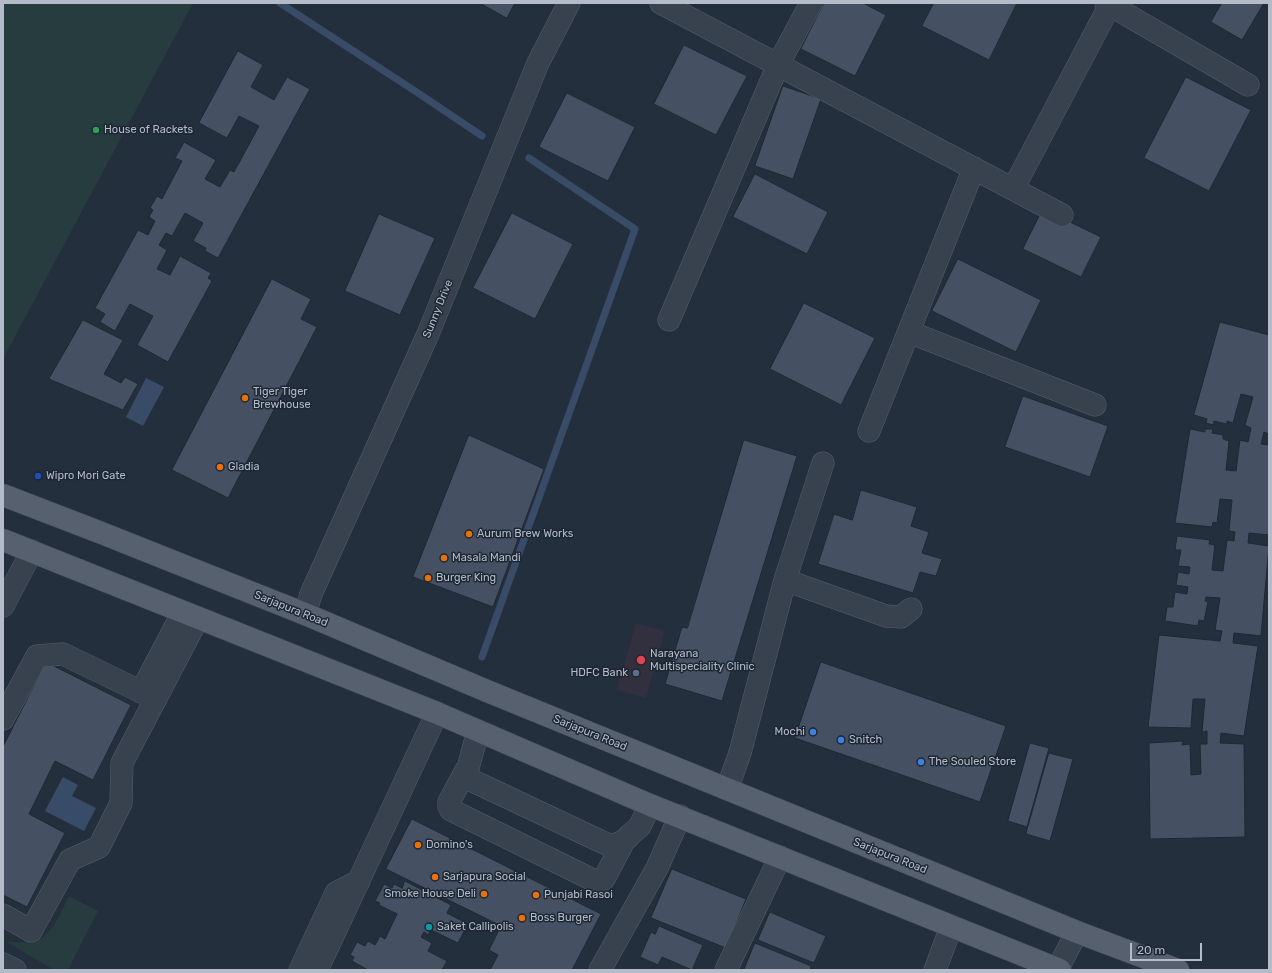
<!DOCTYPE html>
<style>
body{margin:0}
#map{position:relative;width:1272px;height:973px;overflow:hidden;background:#242f3e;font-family:Rubik,sans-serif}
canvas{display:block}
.frame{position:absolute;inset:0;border:4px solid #b4bcc9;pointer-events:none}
.scale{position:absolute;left:1130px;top:943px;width:72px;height:18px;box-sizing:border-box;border:2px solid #b4bcc9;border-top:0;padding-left:5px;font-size:12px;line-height:14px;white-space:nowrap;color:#b4bcc9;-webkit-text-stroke:3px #1d2633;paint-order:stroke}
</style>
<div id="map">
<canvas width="1272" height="973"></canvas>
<div class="frame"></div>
<div class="scale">20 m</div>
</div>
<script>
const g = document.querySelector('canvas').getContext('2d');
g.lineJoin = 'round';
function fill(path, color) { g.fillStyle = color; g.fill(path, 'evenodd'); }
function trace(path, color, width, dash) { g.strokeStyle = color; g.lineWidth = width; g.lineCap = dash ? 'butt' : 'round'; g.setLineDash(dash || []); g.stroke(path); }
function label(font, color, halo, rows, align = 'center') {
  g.font = font + ' Rubik,sans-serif'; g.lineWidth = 3; g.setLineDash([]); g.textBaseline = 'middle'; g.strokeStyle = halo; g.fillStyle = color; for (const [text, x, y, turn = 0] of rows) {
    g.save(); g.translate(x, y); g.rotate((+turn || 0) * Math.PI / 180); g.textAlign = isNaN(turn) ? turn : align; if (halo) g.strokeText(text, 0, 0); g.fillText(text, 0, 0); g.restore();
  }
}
fill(new Path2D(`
 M636,623L665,631L646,698L617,690Z`), '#32303f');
fill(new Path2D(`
 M3,3H193L3,359Z
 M69,896L98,911L68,970H54L5,941C13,942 22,943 30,942C52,940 60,913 69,896Z`), '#263c3f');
fill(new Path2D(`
 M146,378L164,387L143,426L126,417Z
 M63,777L78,785L72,796L96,808L84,831L45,811Z`), '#394c67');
trace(new Path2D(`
 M280,3L415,91L482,136
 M482,657L635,229L529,158`), '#394c67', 7);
const building = new Path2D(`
 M480,3H515L507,18Z
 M824,3H863L886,15L855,76L801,49Z
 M934,3H1017L989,60L922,26Z
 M1222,3H1264L1242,40L1211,22Z
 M684,45L747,76L716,135L654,104Z
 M238,51L263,65L251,87L274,100L287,77L310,89L218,258L205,251L206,248L193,241L203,223L185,213L172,236L166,233L159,245L167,250L157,269L170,275L180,256L211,273L208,278L212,281L168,362L137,345L153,316L130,304L115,331L100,322L105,314L95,308L138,230L148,235L155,221L149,217L153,210L150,208L157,196L162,199L182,161L175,158L184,142L216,160L205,179L220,187L230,170L234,172L259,126L239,116L227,138L199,123Z
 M1186,77L1251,110L1209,191L1144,158Z
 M783,86L821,99L793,179L755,166Z
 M567,93L635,127L608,181L539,147Z
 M755,174L828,212L807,254L733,217Z
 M1043,209L1101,237L1081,277L1023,249Z
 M512,213L573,244L535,319L473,288Z
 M379,214L435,238L400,315L345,291Z
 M958,259L1041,300L1016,352L932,311Z
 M272,279L311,299L301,319L317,327L228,498L172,470Z
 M804,303L875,338L841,405L770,369Z
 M83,320L123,340L104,374L121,383L125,377L138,384L123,410L49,379Z
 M1220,322L1269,335V434L1264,432L1261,444L1269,445V535L1249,533L1248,543L1269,546L1261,636L1234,633L1233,643L1258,646L1244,736L1221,733L1220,743L1244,744L1245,837L1150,839L1149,743L1183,741L1182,745L1190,744L1191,775L1201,774L1200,744H1207V731L1202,732L1205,699H1193L1191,728L1148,727L1159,635L1220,641L1222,631L1215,630L1220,598L1206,597L1205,601L1208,602L1204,621L1199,620L1198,626L1165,621L1167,607H1173L1175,592L1187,594L1188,587L1176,585L1178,572L1189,574L1190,567L1178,566L1181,550H1175L1177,536L1210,540L1209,544L1215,545L1212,570L1223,571L1227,540L1234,541L1235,532L1229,531L1232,500L1220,499L1217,523L1213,522L1212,527L1175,523L1190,429L1205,432V429H1213L1212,433L1223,435V439L1229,441L1226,470L1236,471L1240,440L1248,442L1251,428L1245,425L1253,397L1241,394L1233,423L1227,421V424L1214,421L1213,425L1206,423L1207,419L1194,415Z
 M1023,396L1108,426L1090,477L1005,447Z
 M469,435L544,469L493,607L413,577Z
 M744,440L797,456L722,701L665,684L682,627L687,628Z
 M861,490L917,507L911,526L929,532L922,553L942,559L936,576L920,572L913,593L818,564L834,514L852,520Z
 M46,662L131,705L93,780L55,761L29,814L65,833L27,907L3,895V747Z
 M821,662L1006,726L980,802L795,738Z
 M1030,743L1049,748L1027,827L1008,821Z
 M1049,753L1073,759L1050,841L1026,834Z
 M412,819L601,914L572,970H490L498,955L489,950L501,926L386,869Z
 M672,869L746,899L726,948L651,918Z
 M405,881L451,905L447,913L468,924L458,943L431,930L428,935L424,932L421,937L432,943L428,951L447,961L442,970H368L352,961L354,957L350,955L357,942L365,946L368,941L375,945L380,936L385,939L397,914L379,905L380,903L375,901L384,884L392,888L394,884L402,888Z
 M770,912L826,936L814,963L758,940Z
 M659,926L703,945L692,970L662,957L658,965L640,957L651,932L655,934Z
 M755,943L811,966L810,970H744Z`);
fill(building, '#455162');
trace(building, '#1f2835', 1);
const minor = new Path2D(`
 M661,3L1062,215
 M1110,5L1248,85
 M1013,189L1110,5L1106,3
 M669,320L778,65L811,3
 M909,332L1095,405
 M869,431L974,168
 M785,580L886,616L901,617L911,609
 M3,606L32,551
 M305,614L311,594L428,334L538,63L569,3
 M141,692L183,612
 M3,719L37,656L63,654L156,699
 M478,731L468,768L465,772L473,781L600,841L609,845H614L624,841L630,835L640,826L650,805
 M465,772L449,802V806L451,810L591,879L599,882L604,879L624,841
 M727,789L740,753L785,580L823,463
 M3,915L31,931L70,860L99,847L121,803L122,763L198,618
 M3,964L15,970
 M300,970L336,893L359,881
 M317,970L437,713
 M600,970L657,868L680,816
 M726,970L780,857
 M935,970L951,927
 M1057,970L1077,932`);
const major = new Path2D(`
 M3,495L99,532L305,614L487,691L1077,932L1178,970
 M3,540L437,713L650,805L1060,970`);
trace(minor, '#565f6c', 23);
trace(major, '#414a57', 23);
trace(minor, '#38414e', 22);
trace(major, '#56606e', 22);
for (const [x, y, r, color] of [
 [96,130,4,"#2e9e5b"],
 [245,398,4,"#e8710a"],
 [220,467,4,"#e8710a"],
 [38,476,4,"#1a4fb4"],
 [469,534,4,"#e8710a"],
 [444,558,4,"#e8710a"],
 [428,578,4,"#e8710a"],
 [641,660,5,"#e0444e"],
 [636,673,4,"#5c6f8a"],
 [813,732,4,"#3f7fe0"],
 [841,740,4,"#3f7fe0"],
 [921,762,4,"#3f7fe0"],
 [418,845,4,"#e8710a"],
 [435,877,4,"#e8710a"],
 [484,894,4,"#e8710a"],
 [536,895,4,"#e8710a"],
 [522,918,4,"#e8710a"],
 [429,927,4,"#0f9aa8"]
]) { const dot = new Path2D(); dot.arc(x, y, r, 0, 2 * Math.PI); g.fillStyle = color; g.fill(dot); trace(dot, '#1d2633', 1.5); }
label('11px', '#b4bcc9', '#1d2633', [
 ["House of Rackets",104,130],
 ["Tiger Tiger",253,392],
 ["Brewhouse",253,405],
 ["Gladia",228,467],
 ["Wipro Mori Gate",46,476],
 ["Aurum Brew Works",477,534],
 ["Masala Mandi",452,558],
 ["Burger King",436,578],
 ["Narayana",650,654],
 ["Multispeciality Clinic",650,667],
 ["HDFC Bank",628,673,"right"],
 ["Mochi",805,732,"right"],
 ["Snitch",849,740],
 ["The Souled Store",929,762],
 ["Domino's",426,845],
 ["Sarjapura Social",443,877],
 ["Smoke House Deli",476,894,"right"],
 ["Punjabi Rasoi",544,895],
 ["Boss Burger",530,918],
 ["Saket Callipolis",437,927]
], 'left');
label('11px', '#b4bcc9', '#1d2633', [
 ["Sunny Drive",438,309,-68],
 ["Sarjapura Road",291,609,22],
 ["Sarjapura Road",590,733,22],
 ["Sarjapura Road",890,856,22]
]);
</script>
